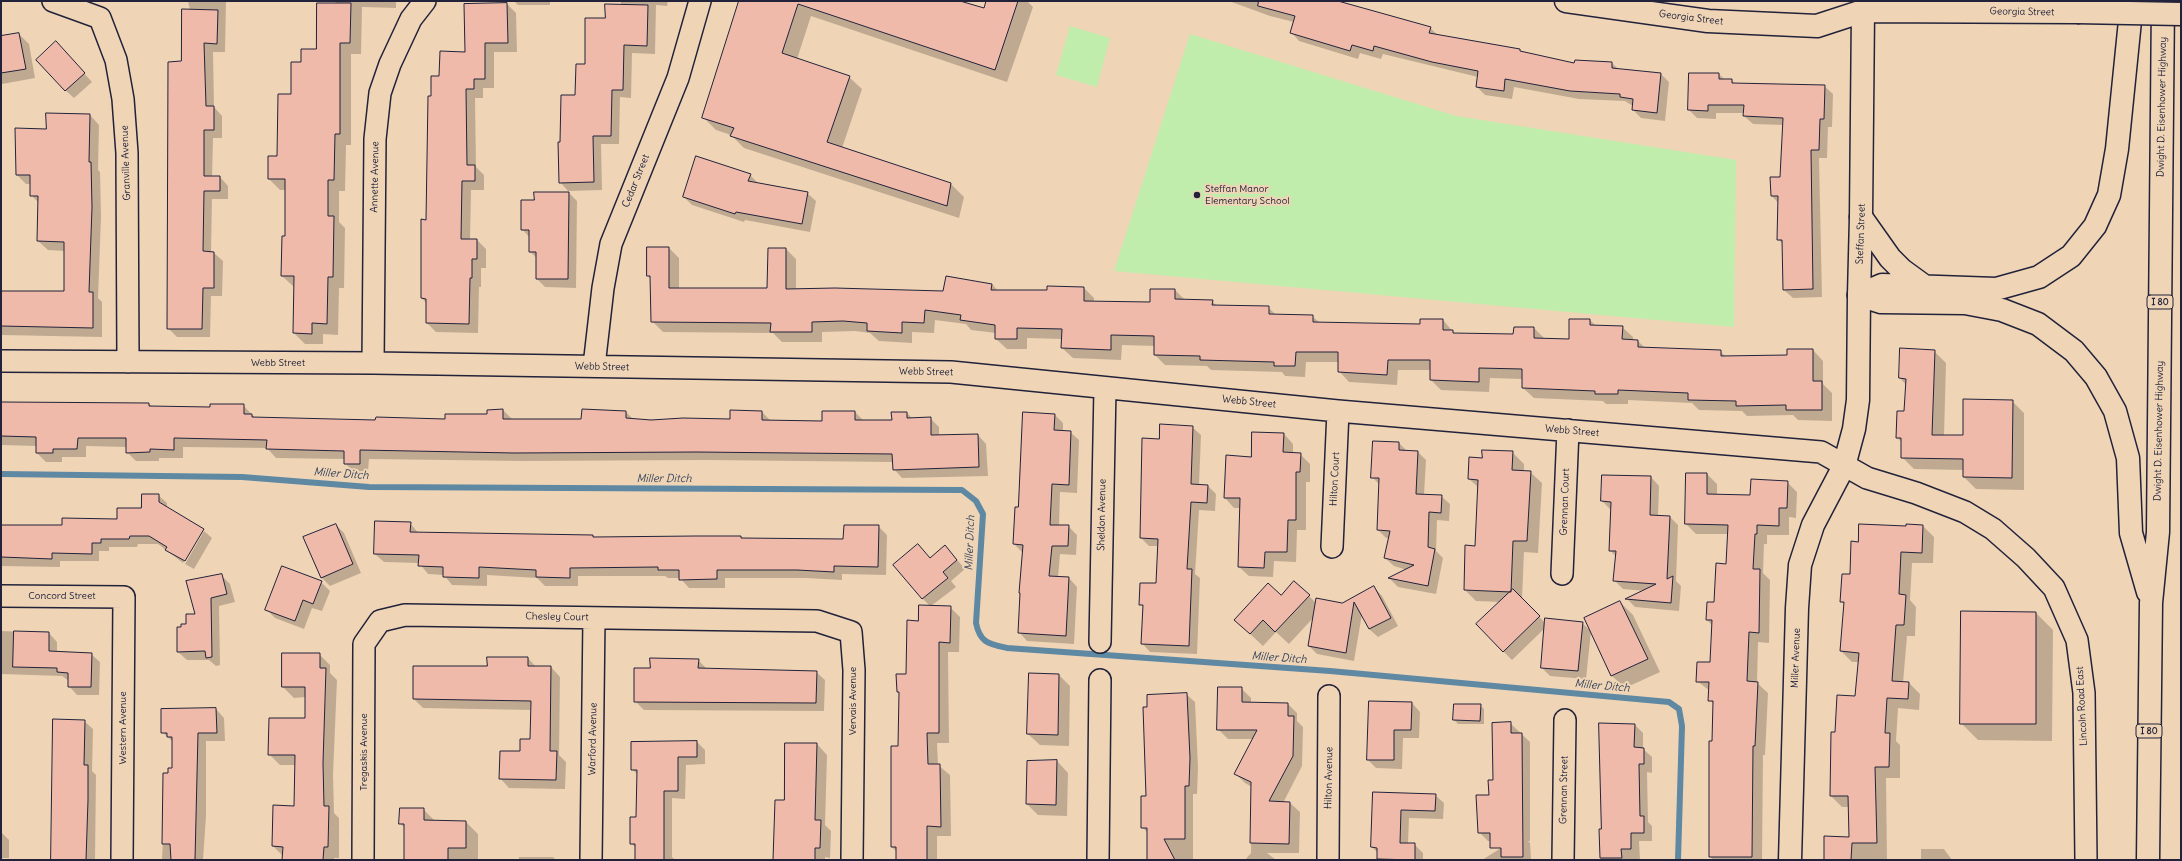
<!DOCTYPE html>
<style>
body{margin:0}
#map{position:relative;width:2182px;height:861px;overflow:hidden;background:#efd5b6;font-family:Delius,sans-serif}
canvas{display:block}
.frame{position:absolute;inset:0;border:2px solid #22223b;pointer-events:none}
</style>
<div id="map">
<canvas width="2182" height="861"></canvas>
<div class="frame"></div>
</div>
<script>
const g = document.querySelector('canvas').getContext('2d');
g.lineJoin = 'round';
function fill(path, color) { g.fillStyle = color; g.fill(path, 'evenodd'); }
function trace(path, color, width, dash) { g.strokeStyle = color; g.lineWidth = width; g.lineCap = dash ? 'butt' : 'round'; g.setLineDash(dash || []); g.stroke(path); }
function label(font, color, halo, rows, align = 'center') {
  g.font = font + ' Delius,sans-serif'; g.lineWidth = 4; g.setLineDash([]); g.textBaseline = 'middle'; g.strokeStyle = halo; g.fillStyle = color; for (const [text, x, y, turn = 0] of rows) {
    g.save(); g.translate(x, y); g.rotate((+turn || 0) * Math.PI / 180); g.textAlign = isNaN(turn) ? turn : align; if (halo) g.strokeText(text, 0, 0); g.fillText(text, 0, 0); g.restore();
  }
}
fill(new Path2D(`
 M1070,26L1110,38L1097,87L1056,75Z
 M1190,34L1456,116L1736,160L1734,327L1114,271Z`), '#c0edab');
fill(new Path2D(`
 M188,1H226L225,52H213L214,107L222,116V138H213L212,177H220L228,186V199H212L211,253H214L223,261L222,296H211L210,337H177L168,328L182,62L190,10Z
 M336,1H396V8L362,7L361,54H351V145H346L345,191H339V222L345,228L344,288H339L338,335L323,334V344H305L294,333V287L282,276L286,237V190H280L269,179L278,158L292,95L302,63L317,50Z
 M514,1H550V5H518Z
 M621,1H668L667,6L656,5L655,54L632,53L631,98L620,97L619,144H601L602,190L568,191L560,182L561,143L586,65L606,19L621,5Z
 M740,1H956L985,10L988,1H1027L1033,7L1007,82L811,16L797,59L849,77L862,89L842,148L951,184L964,197L959,218L744,148L731,135L716,130L704,118Z
 M1229,1H1338L1430,28L1438,35L1520,50L1522,53L1575,64L1612,63L1619,70L1661,74L1669,82L1665,121L1641,118L1633,110V106L1625,101L1579,99L1514,87L1512,99L1485,95L1477,87L1478,77L1383,54L1381,59L1360,53L1358,59L1299,41L1291,32L1294,22L1270,16Z
 M507,4L516,13L517,52H494V88H483V98H475L476,167L484,175V190H471L470,240H477L486,249V268H481V287H479L478,333L436,332L427,323V304L422,298L427,221L432,97L440,77L466,53Z
 M19,34L29,44L35,78L2,84L1,37Z
 M64,51L92,82L74,98L65,90Z
 M1719,74L1725,80H1732L1735,84L1824,86L1833,94L1832,127H1828L1827,158H1819L1822,297L1793,298L1784,290L1783,244L1778,239V203L1772,196L1782,178L1784,125L1753,124L1744,116V113H1716V119L1697,118L1689,110Z
 M90,115L99,125L98,170L100,172L101,217L98,298L102,302V337L1,335V292H65V251L48,250L38,241L39,203L31,195V184H26L17,175Z
 M750,175L758,183L807,193L816,201L810,232L745,220L744,222L692,205L684,197Z
 M569,193L577,201L576,288L545,287L537,279V258L530,252V238L522,229L535,201Z
 M669,248L679,258V289H768L786,249L796,259V290L944,292L992,284L998,291H1048L1084,288L1094,298V302L1151,303L1175,290L1185,300L1212,301L1218,307H1268L1276,315L1312,316L1320,323L1421,325L1443,320L1455,334L1514,335L1534,328L1545,339L1570,340V320H1590L1596,326L1622,327L1633,337V340L1638,341L1645,348L1720,351L1726,357L1788,356L1813,350L1823,361V384L1832,393V421L1798,420L1793,415L1747,416L1742,411L1699,410L1692,403L1628,400V404H1606L1603,401L1534,398L1523,388V379L1490,378L1489,392L1441,390L1431,380V370H1398L1397,385L1349,382L1339,371V362H1306L1305,377L1285,376L1282,372L1211,370L1207,366L1165,365L1155,355V346L1122,345L1121,360L1073,358L1062,348V339L1027,338V349H1007L996,339V333L971,330L966,324L935,320L934,333L912,332V343L879,341L870,333L855,331L822,332V342H782L773,333L663,332L652,321L651,279L648,276Z
 M1934,351L1946,363L1944,436H1964L2012,401L2024,413V490L1976,489L1964,477V470L1914,469L1902,457V442L1897,438L1905,412L1906,385L1900,378Z
 M1,403L149,404L153,407L211,408L243,405L255,418L376,421L446,420L488,414L503,410L512,419L582,420L626,412L634,420L651,421L731,420V411L762,412L771,421L823,422L855,412L864,421H893L907,413L912,418H930L939,427V436L978,435L986,444L988,476L902,478L894,469L893,462L705,460L523,461L369,459L368,472H354L345,463V459L276,458L267,448L183,447V458H159V461H136L127,452V447L86,446V457H62V462H46L37,453V446L1,445Z
 M1055,415L1063,423V431L1070,432L1079,440L1077,493L1060,492L1059,526H1068L1077,535L1076,555L1060,554L1058,577L1069,578L1077,587L1074,644L1027,641L1019,632L1023,553L1014,544L1019,508Z
 M1192,427L1201,435L1199,485L1208,486L1216,494L1215,511L1199,510L1195,574L1200,578L1197,654L1150,652L1142,643L1144,607L1140,604L1157,584L1159,546H1149L1141,538L1160,440Z
 M1284,434L1293,444V453L1300,454L1310,464V482H1306V530H1297L1296,562L1274,561L1273,577L1249,576L1239,567L1240,508H1234L1225,498L1252,458Z
 M1399,443L1407,451L1418,452L1426,460L1424,495L1441,496L1450,504L1449,521L1437,520L1436,551L1443,558L1436,594L1398,587L1390,579L1407,570L1394,566L1385,558L1389,538H1386L1378,530L1380,485L1372,477Z
 M1512,452L1524,464V471L1530,472L1542,483L1538,553L1524,552L1522,599L1546,624L1582,623L1591,631L1586,679L1550,676L1542,668L1545,628L1512,660L1503,651L1501,602L1476,601L1465,590L1476,547L1479,488L1469,479L1483,459Z
 M1707,474L1717,484V495L1751,496L1787,482L1797,492L1796,518L1789,517V535H1767V544H1764L1763,573L1770,580L1769,643L1758,642L1757,683L1768,693L1765,755H1763L1762,860H1713L1710,856L1714,704L1709,700L1710,691L1697,681L1711,663L1712,625L1707,620L1715,603L1727,565L1728,534H1696L1686,524Z
 M1651,477L1659,486L1658,516L1670,517L1678,525L1676,581L1681,586L1679,611L1635,607L1627,599L1645,591L1623,589L1614,580L1616,557L1610,550L1611,510L1602,501Z
 M158,495L167,503V508L204,531H202L183,563L158,544H138L137,547H109V551H99V561H60V567L1,566V525L63,526L118,520L142,509Z
 M410,523L419,534L593,536L595,538L740,537L742,539L844,540L878,526L887,535L886,575L842,574V580L806,578H725V588H689L680,578H668L665,576H578V586H545L537,578L487,575V586L452,585L444,575L428,574L419,563L384,562L375,554Z
 M336,525L344,533L361,573L330,586L321,577Z
 M1923,526L1934,537L1933,563H1912L1910,600L1916,607L1915,636H1907L1903,683H1909L1920,694L1919,710L1898,708L1896,741L1900,745V778H1886L1887,860H1825L1850,838V807H1842L1831,796L1836,733L1856,697L1859,662H1852L1841,651L1844,604L1841,601L1859,543L1907,527Z
 M204,531L212,538L194,569L185,564Z
 M953,555L965,569L951,581L956,587L931,606L950,607L960,617L959,652H948L949,743H937L938,765L950,775L951,836H937V859L941,860H897V852L892,847L899,747L900,694L898,692L907,675L919,622L930,606L922,598L930,559Z
 M221,575L230,584L235,602L219,606L220,665L216,666L209,660H187L178,652L187,625L196,615Z
 M321,582L330,591L322,611L312,608L304,629L275,618L267,610Z
 M1374,587L1382,596L1398,626L1378,637L1369,629L1362,614L1354,661L1317,654L1309,646L1314,617L1289,644L1276,632L1263,646L1248,632L1281,597L1309,596L1316,603L1342,604Z
 M1620,602L1633,615L1660,672L1625,688L1612,676L1585,618Z
 M2036,613L2053,630L2052,741L1978,740L1961,723Z
 M1,631L49,633L57,642V653L91,654L100,662L99,695H77L69,686V681L62,676L1,674Z
 M319,654L330,665V673L337,680L333,775L334,813L339,818V858H334V860H283V856L273,846L295,807L296,765H280L269,754L306,719V697L294,698L283,687Z
 M528,658L536,667H551L560,677L559,755L566,762L565,789L509,788L500,778L531,740V710L423,708L414,699L488,667Z
 M698,660L707,669L816,672L825,680L824,711L644,710L635,701L651,669Z
 M1059,675L1070,686L1069,746L1040,745L1028,734Z
 M1241,688L1251,698V703L1288,704L1297,713V721L1303,727L1302,766L1283,803H1290L1300,812L1299,853H1267L1276,860H1245L1251,853L1252,787L1245,783L1235,773L1253,739H1228L1218,729Z
 M1186,694L1195,702L1198,767L1197,794H1193V860H1148V833L1142,827L1147,797Z
 M1412,703L1420,712L1419,738H1403L1402,769L1376,768L1368,760Z
 M1480,705L1484,709V724H1458L1454,720Z
 M216,709L224,718L225,741H206V816L203,860H162L165,797L169,774L173,769L172,741L162,732Z
 M84,721L93,729L92,771L96,775L95,860H52Z
 M1510,723L1530,742V841H1528L1530,843L1531,860H1482L1512,841H1488L1479,832Z
 M1635,725L1643,733V749L1652,757V773L1647,772L1648,822L1652,826V841H1639L1640,860H1601L1600,830H1602Z
 M697,742L705,750V764L686,765L685,799L672,798V857L675,860H636V848L631,843L637,818L638,775L632,769Z
 M786,744H817L827,755L825,825L831,831L830,858L825,857V860H769L775,859L785,801Z
 M1057,761L1068,773L1067,816L1038,815L1027,804Z
 M1374,793L1435,795L1444,803L1443,819L1409,818L1408,844H1414L1423,853V860L1378,858V853L1372,847Z
 M423,809L435,821L466,822L478,834V860H402L405,859V828L400,823Z
 M1,832L9,840V858H1Z
 M1921,849H1944L1952,860H1921Z
 M519,857H553L556,860H519Z`), '#0003');
trace(new Path2D(`
 M1,474L242,477L369,487L962,490L976,501L983,514L976,623C980,643 989,644 1007,648L1330,671L1669,702L1679,709L1682,726L1678,860`), '#5f88a3', 6);
const building = new Path2D(`
 M739,1H960L984,8L986,1H1018L995,70L798,4L782,53L850,76L827,142L951,183L947,206L730,136L734,128L702,118Z
 M1259,1H1338L1431,27L1429,33L1520,49V51L1574,63L1575,60L1612,62V68L1661,73L1657,113L1632,110L1633,99L1620,97V94L1570,91L1505,79L1504,91L1476,87L1478,71L1432,62L1374,46L1373,51L1352,45L1350,51L1290,33L1295,16L1258,6Z
 M317,3H351L350,43H340V134H335L334,180H328V216H334L333,277H328L327,324L312,323V334L293,333L294,276H281L282,236H285V179H268V156H277L278,94H291V62H301V49H316Z
 M507,3L508,43H485V79H474V89H466L467,165H475V181H462L461,239H477V259H472V278H470L469,324L426,323V299L421,298V219L426,220L428,96H431V76H439L440,51L465,52L464,4Z
 M605,4L648,5L647,46L624,45L623,90H612L611,136H593L594,182L559,183L558,142H560L561,95H575L576,64H585V18H605Z
 M182,9L218,10L217,44L204,43L206,106H214V130H204V176H220V191H204L203,251L214,252V288H203L202,329H167L168,62L181,61Z
 M19,33L26,69L1,73V36Z
 M56,41L85,73L65,91L36,60Z
 M1689,73H1719V79H1732V83L1825,85L1824,119H1820L1819,150H1811L1813,289L1783,290L1782,240H1777L1778,196H1771L1770,177H1780L1783,118L1743,116L1744,105H1708V111L1688,110Z
 M46,113L90,114L89,162H91L92,207L89,292H93V328L1,326V291H64V242L37,241L38,196H30V175H16L15,128L46,129Z
 M696,156L751,174L748,181L808,192L802,224L736,212L735,214L683,197Z
 M534,192H569L568,279H536V252H529V230H521V200H534Z
 M647,247H669V288H767L768,248H786V289L835,288L943,291L946,276L992,284L991,290H1047V286L1084,287V301L1150,302V289H1175V299L1213,300L1212,305L1269,306V314L1313,315V322L1420,324V319H1443V330H1453V333L1513,334L1514,327H1534V338L1569,339V319H1590V325L1623,326L1622,339L1638,340V347L1721,350V356L1787,355V349H1813V381H1822V410H1786V405L1736,406V401L1688,400V393L1618,390V394H1595V391L1522,388V369L1479,368V382L1430,380V360H1388L1387,375L1338,372V352H1296L1295,366H1274V362L1200,360V356L1154,355V336L1111,335V350L1061,348L1062,329L1017,328V339H995V325L960,320L961,315L925,310L924,323L902,322V333L867,331V323L843,321L812,322V332H770L771,323L651,322L650,276H647Z
 M1900,348L1935,350L1932,435H1963V399L2013,400L2012,478L1963,477V459L1901,458V438H1896L1897,411H1904L1906,379L1899,378Z
 M1,402L149,403V406L210,407V404H244V414H252V417L375,420L376,417L445,419V414H487V410L503,409V419H581L582,409L626,411V418L651,420L683,418L730,419V410L762,411V420L822,421V411H855V420H892L891,412H907V418L931,417V435L978,434L979,467L893,470L892,454L696,452L514,453L360,450V464H344V451L266,449L267,440L219,439L174,438V450L150,449V452L126,453V438H78L77,449H53V453H36V437L1,436Z
 M1023,412L1055,414L1054,430L1071,431L1069,485L1052,484L1050,525H1069L1068,546H1052L1049,576L1069,577L1066,636L1018,633L1020,593H1019L1023,545L1013,544L1015,507H1018Z
 M1160,424L1193,426L1191,484L1208,485L1207,503L1191,502L1187,569H1192L1189,646L1141,644L1143,605H1139L1140,583H1156L1158,539L1140,538L1142,438L1159,439Z
 M1252,432L1284,433L1283,452L1301,453L1300,472H1296V520H1288L1287,552H1265L1264,568L1238,567L1240,498H1224L1226,455L1251,457Z
 M1373,441L1399,442V450L1418,451L1416,494L1442,495L1441,513L1429,512L1428,547L1435,549L1428,586L1388,578L1414,565L1384,558L1390,531L1377,530L1379,478H1371Z
 M1482,450L1513,451L1512,470L1531,471L1527,541H1513L1511,592L1464,590L1465,545L1475,546L1478,480L1468,479L1469,457L1482,458Z
 M1686,473H1707V494L1750,495L1751,479L1788,481L1787,508H1779V526L1757,525V534H1755L1753,569H1760L1759,633L1749,632L1747,681L1758,682L1755,746H1753L1752,857H1709V741H1712L1713,701H1708L1709,682H1696L1697,662H1710L1712,620H1706L1707,602H1714L1716,563L1726,564L1728,525L1685,524Z
 M1602,475L1651,476L1650,515L1670,516L1667,579L1673,576L1671,603L1625,599L1656,584L1613,581L1616,551H1609L1611,502L1601,501Z
 M142,494H159V502L204,529L185,561L165,550L167,547L149,536H130L129,539H101V543H92V554L52,553V559L1,557V525H62V518L117,519V508H141Z
 M375,521L411,522L410,532L593,535V537L695,536H741V538L843,539L844,525H879L878,567L834,566V572L797,570H717V579L679,580V570H658V567L570,568V578L536,577V570L479,567V578L443,577V567L418,566L419,555L374,554Z
 M336,524L353,564L321,578L303,537Z
 M1859,524L1906,526V524L1923,525L1922,553L1901,552L1899,594L1906,595L1904,625H1896L1892,681L1909,682L1908,699L1887,698L1885,733H1890L1889,767H1875L1877,843H1852L1851,860H1824V836L1849,837L1848,796H1830L1831,732H1835L1837,695L1855,696L1859,653L1840,651L1844,602H1840L1842,574H1850L1851,541L1858,542Z
 M918,544L930,558L945,545L957,560L943,572L948,578L922,599L893,565Z
 M282,566L322,581L313,604L303,600L295,621L265,610Z
 M222,574L227,594L211,598L212,657L206,658L205,651L177,652V627H181V624H186V614H195L186,581Z
 M1294,581L1310,595L1275,632L1263,620L1250,634L1234,620L1268,583L1281,595Z
 M1374,586L1391,618L1369,629L1354,602L1346,653L1308,646L1316,598L1342,603Z
 M1513,589L1540,616L1503,652L1476,624Z
 M1620,601L1648,659L1611,676L1584,618Z
 M919,605L951,606L950,643L939,642V733H927L928,764H940L941,827L927,826V860H896V847H891V746H898L899,692H897L896,674H906L907,620L918,621Z
 M1961,611L2036,612V724H1960Z
 M1545,618L1583,622L1578,671L1541,668Z
 M14,631L49,632V651L92,653L91,687H68V673L57,672V668L13,667Z
 M282,653H320V668H326L323,763L324,806H329L328,847H324L323,860H282L283,847L272,846L273,805L294,806L295,755H268L269,718H305V687H282Z
 M487,657H528V666H551L550,751H557L556,780L499,779L500,751H520V739H530L531,701L413,699V666H487Z
 M650,658L699,659L698,668L817,671L816,703L634,702V668H650Z
 M1029,673L1059,674L1058,735L1027,734Z
 M1218,687H1242V702L1288,703V716H1294L1293,756L1269,801L1290,802L1289,844L1250,843L1251,782L1234,774L1257,730H1217Z
 M1187,693L1190,758L1189,786H1185V839H1164L1175,860H1147V828H1141V796H1146L1143,707H1147V695Z
 M1369,701L1412,702L1411,730H1394V760H1367Z
 M1454,704H1481L1480,721L1453,720Z
 M216,708L217,733H198L195,860H171L170,844H162L163,773H168V768H172V737H167V733H161V709Z
 M53,719L85,720L84,765H88V800L86,860H51Z
 M1511,722V733H1522L1523,857H1501V848H1490V833H1478L1476,795H1489L1488,780H1493L1492,723Z
 M1599,723L1635,724L1634,747L1644,748V764H1639L1640,816H1644V833H1631V849H1621L1622,858H1600L1599,829H1601Z
 M697,741V757H678V791H664V860H635V844H630V817H636L637,770H631V742Z
 M785,743H817L815,820H821L820,848H815V860H773L775,800H784Z
 M1057,760L1056,805L1026,804L1027,761Z
 M1373,792L1436,794L1435,811L1401,810L1400,843H1415V860L1377,859V848L1371,847Z
 M400,808H424V820L466,821V848H448V860H404V824H399Z`);
fill(building, '#efbaa9');
trace(building, '#22223b', 1);
const minor = new Path2D(`
 M53,1L100,18L116,60L123,99L127,153L128,362
 M1,361L373,363L951,372L1338,411L1821,452L1867,478L1916,493L1965,512L1993,529L2026,558L2054,588L2077,640L2084,693L2086,860
 M373,363L375,139L380,93L390,64L411,19L425,1
 M594,366L603,288L611,244L678,78L700,1
 M1332,547L1338,411
 M1562,574L1568,430
 M1,596L124,597L122,860
 M1100,642L1105,388
 M363,860L364,644L380,621L405,615L817,621L851,632L854,670L852,860
 M591,860L594,618
 M1098,860L1100,680
 M1328,860L1329,696
 M1563,860L1565,720`);
const tertiary = new Path2D(`
 M1790,860L1797,608L1800,565L1813,525L1844,466L1854,429L1858,400L1859,295`);
const secondary = new Path2D(`
 M1566,1L1708,21L1817,26L1863,11L2077,12
 M1859,295L1861,217L1863,11`);
const motorway = new Path2D(`
 M1861,217L1890,258L1902,270L1924,286
 M1859,295L1881,302L1965,303L2002,310L2038,324L2074,351L2096,377L2115,411L2128,458L2131,533L2148,592
 M1859,295L1882,285L1996,289L2039,277L2071,256L2095,226L2109,195L2117,149L2132,1
 M2148,860L2151,603L2158,532L2163,1`);
trace(minor, '#22223b', 24);
trace(tertiary, '#22223b', 25);
trace(secondary, '#22223b', 25);
trace(motorway, '#22223b', 25);
trace(minor, '#efd5b6', 21);
trace(tertiary, '#efd5b6', 22);
trace(secondary, '#efd5b6', 22);
trace(motorway, '#efd5b6', 22);
const secondaryBridge = new Path2D(`
 M2077,12L2181,14`);
trace(secondaryBridge, '#22223b', 25, []);
trace(secondaryBridge, '#efd5b6', 22);
for (const [x, y, r, color] of [
 [1197,195,4,"#22223b"]
]) { const dot = new Path2D(); dot.arc(x, y, r, 0, 2 * Math.PI); g.fillStyle = color; g.fill(dot); trace(dot, '#efd5b6', 1.5); }
for (const [x, y, w] of [
 [2160,302,26],
 [2149,731,26]
]) { const box = new Path2D(); box.roundRect(x - w / 2, y - 7, w, 14, 3); g.fillStyle = '#efd5b6'; g.fill(box); trace(box, '#22223b', 1); }
label('bold 9px', '#22223b', null, [
 ["I 80",2160,302],
 ["I 80",2149,731]
]);
label('10px', '#22223b', '#efd5b6', [
 ["Georgia Street",2022,12,1],
 ["Georgia Street",1691,18,7],
 ["Dwight D. Eisenhower Highway",2162,107,-89],
 ["Granville Avenue",126,163,-92],
 ["Annette Avenue",375,177,-89],
 ["Cedar Street",636,181,-68],
 ["Steffan Street",1861,234,-88],
 ["Webb Street",278,363],
 ["Webb Street",602,367,1],
 ["Webb Street",926,372,1],
 ["Webb Street",1249,402,6],
 ["Webb Street",1572,431,5],
 ["Dwight D. Eisenhower Highway",2159,431,-89],
 ["Hilton Court",1335,479,-87],
 ["Grennan Court",1565,502,-88],
 ["Sheldon Avenue",1102,515,-89],
 ["Concord Street",62,596],
 ["Chesley Court",557,617,1],
 ["Miller Avenue",1796,658,-88],
 ["Vervais Avenue",853,701,-90],
 ["Lincoln Road East",2082,706,-93],
 ["Western Avenue",123,728,-90],
 ["Warford Avenue",593,739,-89],
 ["Tregaskis Avenue",364,752,-90],
 ["Hilton Avenue",1329,778,-89],
 ["Grennan Street",1564,790,-89]
]);
label('10px', '#22223b', '#efd5b6', [
 ["Steffan Manor",1205,189],
 ["Elementary School",1205,201]
], 'left');
label('italic 11px', '#36445e', '#efd5b6', [
 ["Miller Ditch",341,474,4],
 ["Miller Ditch",664,479],
 ["Miller Ditch",970,543,-88],
 ["Miller Ditch",1279,658,4],
 ["Miller Ditch",1602,686,5]
]);
</script>
